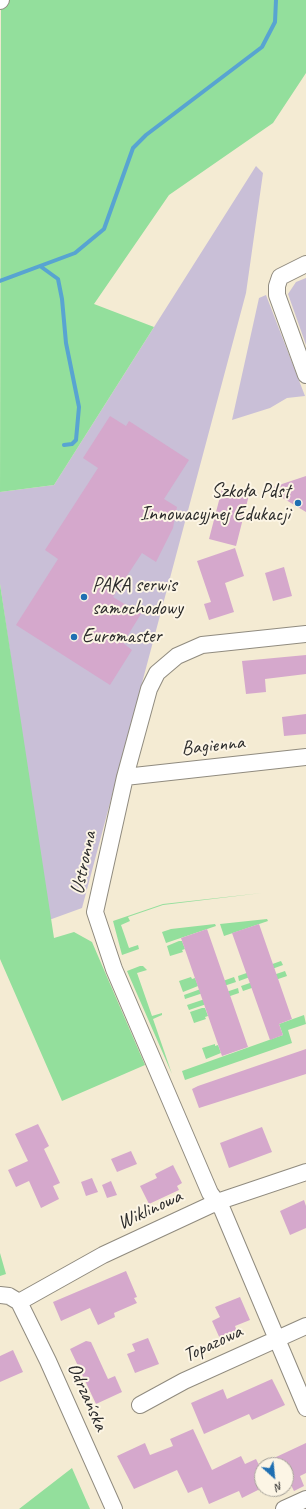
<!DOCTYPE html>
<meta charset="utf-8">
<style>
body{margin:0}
#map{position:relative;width:306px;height:1509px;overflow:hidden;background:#f4ebd3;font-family:Caveat,sans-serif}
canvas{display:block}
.north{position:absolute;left:254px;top:1457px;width:40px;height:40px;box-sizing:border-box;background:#fcf5e5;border:1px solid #a8a49b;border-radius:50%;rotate:153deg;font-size:11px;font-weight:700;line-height:16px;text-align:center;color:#2b2b2b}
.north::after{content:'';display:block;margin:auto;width:14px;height:18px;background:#1f6fb2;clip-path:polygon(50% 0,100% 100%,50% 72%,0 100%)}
</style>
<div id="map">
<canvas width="306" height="1509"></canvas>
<div class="north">N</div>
</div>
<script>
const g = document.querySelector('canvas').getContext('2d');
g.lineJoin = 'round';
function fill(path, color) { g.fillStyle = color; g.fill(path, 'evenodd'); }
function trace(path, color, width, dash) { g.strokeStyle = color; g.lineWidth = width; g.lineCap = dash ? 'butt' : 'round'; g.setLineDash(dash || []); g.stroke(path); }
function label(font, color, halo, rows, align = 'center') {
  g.font = font + ' Caveat,sans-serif'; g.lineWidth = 4; g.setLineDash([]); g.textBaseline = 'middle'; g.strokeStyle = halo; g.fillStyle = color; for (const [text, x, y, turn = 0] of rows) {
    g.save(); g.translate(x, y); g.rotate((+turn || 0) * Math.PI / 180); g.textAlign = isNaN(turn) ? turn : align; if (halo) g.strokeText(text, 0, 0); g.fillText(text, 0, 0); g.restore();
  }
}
fill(new Path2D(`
 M256,166L263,173L246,293L82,908L49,920L0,584V492L54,485Z
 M306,278V345L288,294L296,282Z
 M266,295L305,396L287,398L270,408L232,420L259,298Z`), '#c9bfd7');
fill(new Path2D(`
 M1,0H306V73L273,123L169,195L94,304L154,327L54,485L0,492Z
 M0,584L54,938L74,932L92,942L145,1065L62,1101L0,959Z
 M262,893L163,905L128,917L130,921L121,925L129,948L138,945L139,949L122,955L113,921L163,904Z
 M267,919L268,921L224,936L220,924Z
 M215,924L216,926L166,943L162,932L171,929Z
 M179,941H182L185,949L182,950L183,952L170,956L167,946Z
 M281,961L283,965L239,981L238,976Z
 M140,966H143L147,970L137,973L152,1016L162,1013V1015L153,1019L172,1074L127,971Z
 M285,971L287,976L243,991L241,986Z
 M191,977L192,979L195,978L198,986L183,992L179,981Z
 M234,977L236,982L185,999L184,995Z
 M238,988L239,993L189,1010L187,1005Z
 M202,1008H205L208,1016L205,1017L206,1019L194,1023L190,1012Z
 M304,1015L306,1024L288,1030L292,1043L185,1080L182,1071L283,1035L279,1024Z
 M215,1044V1046L218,1045L221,1053L206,1059L202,1048Z
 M0,1253L6,1274L0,1276Z
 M72,1468L90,1509H19Z`), '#93df9c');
trace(new Path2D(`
 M40,266L58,279L62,299L66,343L79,407L76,440L72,444L64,445
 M0,281L75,253L104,229L133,148L146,135L262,47L275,22L276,0`), '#58a4d1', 4);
fill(new Path2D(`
 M110,416L126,426L129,421L189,460L164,499L177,507L173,528L156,562L142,553L113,597L141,614L123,643L132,650L110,685L16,625L58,559L45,550L98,468L83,458Z
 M306,476V512L276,494L273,487Z
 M222,489L249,495L236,546L209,539Z
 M235,548L244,576L225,583L234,612L209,620L204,604L211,602L197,561Z
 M284,567L292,596L273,601L265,573Z
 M306,655V674L265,679L266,692L246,694L242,661Z
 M306,714V734L284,736L282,717Z
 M259,924L292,1019L279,1024L283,1035L270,1040L232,933Z
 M207,929L248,1047L222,1056L181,938Z
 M306,1049V1074L199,1108L192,1089L198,1086Z
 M38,1124L49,1146L44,1149L60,1183L53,1186L59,1199L41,1208L29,1181L16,1187L8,1170L28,1161L15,1134Z
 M262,1127L272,1152L229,1168L220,1143Z
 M131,1151L137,1164L117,1172L111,1159Z
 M173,1165L182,1183L177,1186L179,1190L149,1204L140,1186L157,1178L155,1174Z
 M92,1178L98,1192L86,1196L81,1182Z
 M111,1181L117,1195L107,1198L102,1185Z
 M304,1200L306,1206V1228L290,1235L280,1211Z
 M126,1271L137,1297L134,1298L137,1303L114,1313L115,1317L98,1325L90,1308L61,1321L53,1302Z
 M240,1297L250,1320L235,1326L238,1334L221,1341L212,1321L220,1317L215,1307Z
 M148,1338L159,1364L135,1373L127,1354L135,1351L132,1344Z
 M86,1341L91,1342L108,1379L115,1376L122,1392L96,1404L70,1349Z
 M13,1350L23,1372L0,1382V1356Z
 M272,1379L285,1405L252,1420L249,1414L204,1434L191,1403L223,1389L227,1399Z
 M193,1429L212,1470L241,1456L245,1464L256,1459L259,1465L306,1443V1473L300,1476L304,1486L294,1491L289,1481L286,1482V1465H259L262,1471V1488L242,1498L239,1491L209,1504L202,1487L188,1493L177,1470L134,1489L117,1456L145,1443L150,1455L173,1446L170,1439Z`), '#d5a8cc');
const minor = new Path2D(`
 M0,1L1,0
 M306,264L280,277L277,286V295L306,375
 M306,634L202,645L177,656L157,673L149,689L125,777L95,912L114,969L210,1193L222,1209L306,1408
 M125,777L306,757
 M0,1295L9,1296L19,1302
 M19,1302L103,1255L217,1202L306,1172
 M19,1302L48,1361L114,1509
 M140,1405L184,1381L306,1326
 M284,1509L306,1499`);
trace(minor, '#908b7f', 18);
trace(minor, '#fff', 16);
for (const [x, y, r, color] of [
 [298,503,4,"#1f6fb2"],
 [84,597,4,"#1f6fb2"],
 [74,637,4,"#1f6fb2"]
]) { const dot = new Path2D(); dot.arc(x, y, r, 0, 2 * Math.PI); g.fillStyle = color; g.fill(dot); trace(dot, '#fcf5e5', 1.5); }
label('20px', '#2b2b2b', '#fcf5e5', [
 ["Szkoła Pdst",290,492,"right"],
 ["Innowacyjnej Edukacji",290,515,"right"],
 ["PAKA serwis",92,586],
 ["samochodowy",92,609],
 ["Euromaster",82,637]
], 'left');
label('20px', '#2b2b2b', '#fcf5e5', [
 ["Bagienna",213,746,-6],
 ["Ustronna",84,863,-78],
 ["Wiklinowa",150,1210,-25],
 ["Topazowa",213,1344,-25],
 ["Odrzańska",87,1397,66]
]);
</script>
